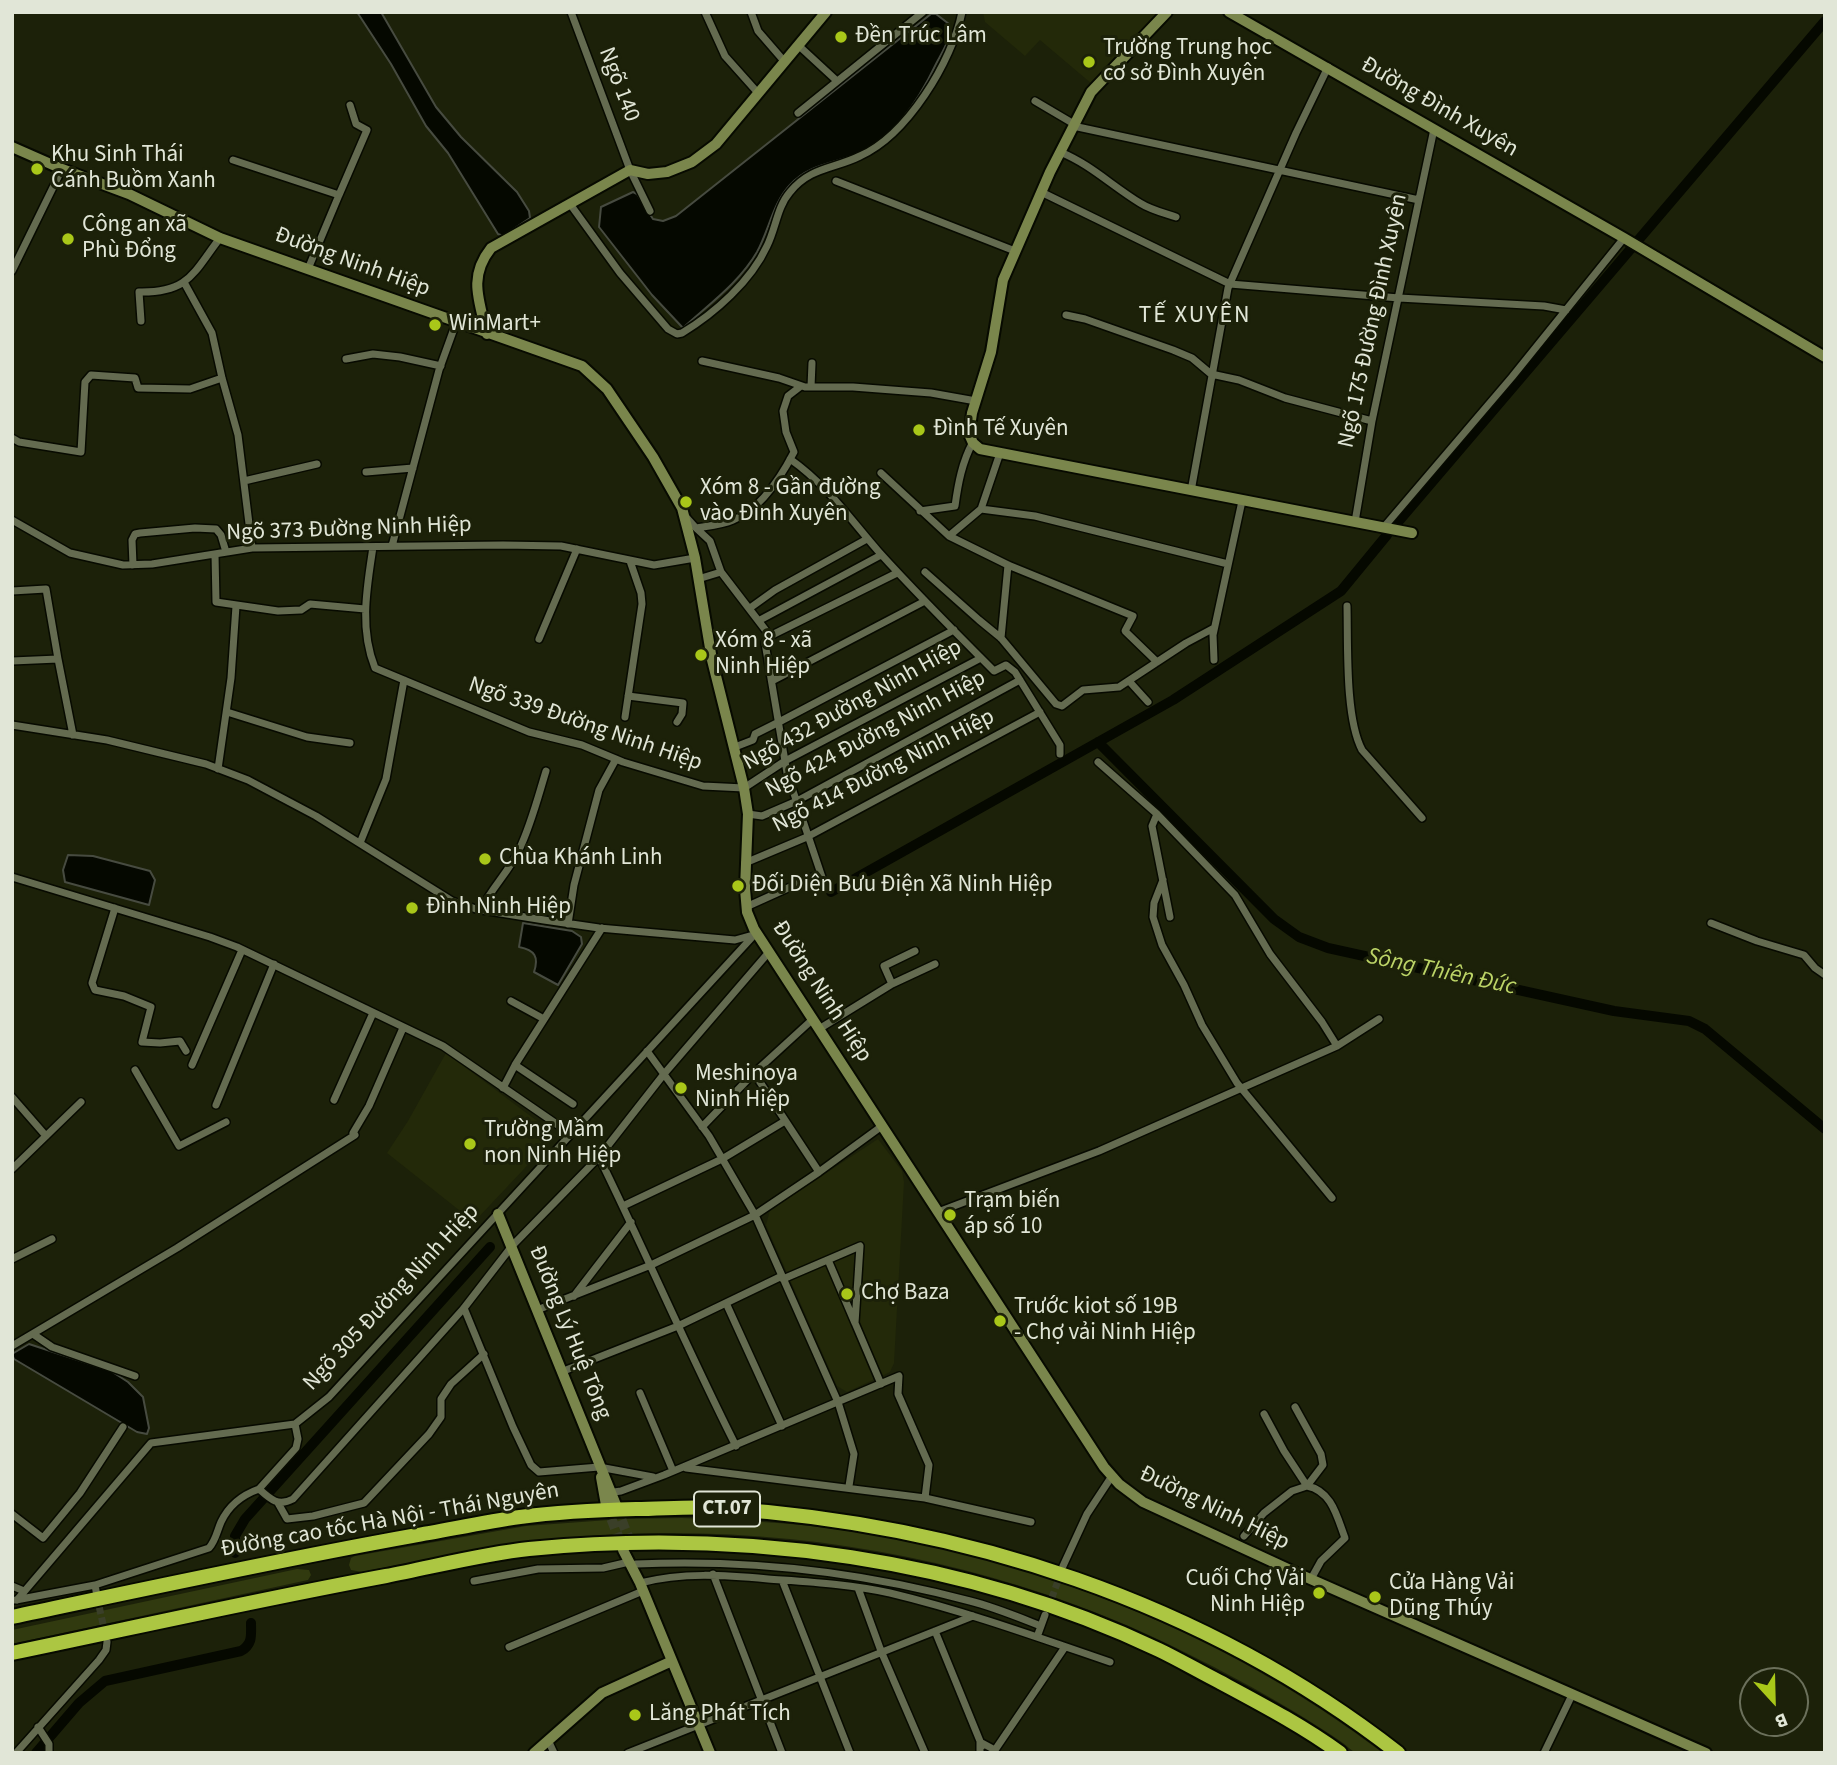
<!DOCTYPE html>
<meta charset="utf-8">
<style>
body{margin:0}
#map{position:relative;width:1837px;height:1765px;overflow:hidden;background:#1c2109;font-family:"Source Sans 3",sans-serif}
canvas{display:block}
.frame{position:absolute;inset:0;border:14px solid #e1e6d7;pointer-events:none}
.north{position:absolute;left:1739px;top:1667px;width:70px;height:70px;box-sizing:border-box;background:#1c2109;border:2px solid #6b705b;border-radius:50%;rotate:158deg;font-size:19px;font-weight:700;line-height:28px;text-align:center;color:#e1e6d7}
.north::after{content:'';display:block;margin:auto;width:24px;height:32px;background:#a9c719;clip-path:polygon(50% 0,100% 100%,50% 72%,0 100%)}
</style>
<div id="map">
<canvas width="1837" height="1765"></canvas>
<div class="frame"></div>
<div class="north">B</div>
</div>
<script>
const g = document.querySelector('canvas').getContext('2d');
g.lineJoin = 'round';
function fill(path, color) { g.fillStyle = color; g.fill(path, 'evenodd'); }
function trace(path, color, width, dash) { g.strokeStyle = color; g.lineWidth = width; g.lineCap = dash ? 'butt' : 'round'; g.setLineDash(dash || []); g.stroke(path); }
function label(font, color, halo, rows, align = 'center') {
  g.font = font + ' "Source Sans 3",sans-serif'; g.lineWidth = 6; g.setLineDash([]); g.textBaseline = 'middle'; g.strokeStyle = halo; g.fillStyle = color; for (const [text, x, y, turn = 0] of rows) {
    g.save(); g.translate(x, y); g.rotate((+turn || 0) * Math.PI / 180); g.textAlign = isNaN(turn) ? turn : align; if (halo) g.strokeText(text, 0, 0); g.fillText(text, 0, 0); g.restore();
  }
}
fill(new Path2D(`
 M983,12H1159L1092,84L1040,40L1025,56L985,22Z
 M446,1053L556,1135L474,1222L387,1153L408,1121Z
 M878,1139L902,1171L904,1182L894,1363L890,1372L847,1392L837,1386L766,1225L770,1210Z`), '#232909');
fill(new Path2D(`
 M682,1518C733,1520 784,1522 835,1529C1031,1556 1225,1633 1383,1753C1375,1753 1363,1755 1356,1753C1352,1751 1347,1746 1343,1743C1327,1732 1310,1721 1293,1711C1241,1680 1187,1652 1131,1627C950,1549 743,1518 547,1540C485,1547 423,1560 362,1572L351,1570L349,1565L351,1558L355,1556L526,1526L622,1519Z
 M297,1569L309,1570L311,1575L308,1580L12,1644V1630Z`), '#313a0f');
const water = new Path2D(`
 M357,12H381L436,107L461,137L517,192L529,211L530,218L503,236L498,234L448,153L426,126L391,64Z
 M931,14H936L949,24C953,37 942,52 936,64C918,102 893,140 852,156C829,164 807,166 790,185C773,203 769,230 757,252C739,283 709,304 683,328L652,295L599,227L601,207L633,192L637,194L653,219L663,221L676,216Z
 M68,855L93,856L150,871L155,880L149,905L65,882L63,870Z
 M523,923L572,931L581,937L582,944L558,985L534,972C539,957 535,950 519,947Z
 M29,1344L111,1371L128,1382L143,1397L149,1428L147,1434L137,1432L14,1359L12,1354Z`);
fill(water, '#050800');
trace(water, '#474b40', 2);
trace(new Path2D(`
 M1398,522L1825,21
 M1098,742L1274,919L1299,937L1328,948L1614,1011L1689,1021L1705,1029L1825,1129
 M831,892L1173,700L1341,591L1387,535
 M235,1553V1536L245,1519L490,1247
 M36,1753L79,1703L105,1681L241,1651C253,1644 251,1635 251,1623`), '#050800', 10);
trace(new Path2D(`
 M97,1597L105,1633
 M1048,1608L1061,1573`), '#3a3f28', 7, [7, 3.5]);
trace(new Path2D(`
 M606,1505L623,1549
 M616,1506L633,1549`), '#3a3f28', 10, [10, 5]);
const street = new Path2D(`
 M571,12L630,170L650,211
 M705,12L725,56L758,93
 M751,12L758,31L784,61
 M798,45L837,81
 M1035,101L1074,124
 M798,113L923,12
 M1073,126L1419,200
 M1060,152C1090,164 1112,186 1140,203C1151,210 1164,213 1176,217
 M233,160L339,195L308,269
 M836,181L1015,251
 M1041,192L1230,284L1399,298L1544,306L1566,310
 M339,195L367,130L356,124L350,105
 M570,204L620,273L668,329L677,334L682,333C715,313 751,281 767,246C776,228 777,207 790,192C810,167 834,169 860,156C907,135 952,62 962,12
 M12,271L62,169
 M185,284L212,333L222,378L238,435L252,548
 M1066,315L1085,319L1173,350L1192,358L1211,374L1239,380L1285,398L1372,421
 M141,321L139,292C189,293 193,273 220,238
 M346,359L373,354L400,357L441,366
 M702,361L779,378L805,387H853L931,393L976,401
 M811,387L812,363
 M12,438L19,442L81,452L85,382L91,375L135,378L138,388L190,389L222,378
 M790,459C827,485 850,519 879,552C916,593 955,632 994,671L1006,665L1015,672L1060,745V754
 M366,472L413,468
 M881,473L949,536L1008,565L1133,616L1125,631L1157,662
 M244,481L317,464
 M1191,491L1228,288L1296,133L1328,67
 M981,509L1035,516L1228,564
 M920,511L955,506C958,484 962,462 973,442
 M687,518L696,528C708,526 722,525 733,520C760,510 781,477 794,452L786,432L783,411L788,396L801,386
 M12,520L70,553L123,565L152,564L252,548L503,545L561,546L654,565L695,558
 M1355,522L1372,421L1434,129
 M1384,527L1512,377L1624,238
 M696,528L710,541L721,572
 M949,536L981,509L1000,453
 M392,546L439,370L456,323
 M373,547C367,587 359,628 375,668L529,732L582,745L623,762L703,786L744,788L785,761L981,658
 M215,554L216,602L278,611L301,610L310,604L365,609
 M133,565L132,540L135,534L140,533L195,528L216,529L221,535L226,552
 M925,572L979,620L1001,638L1056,704L1062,706L1083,690L1119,687L1186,643L1214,628
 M698,579L721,572L770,636L765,643L787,773L825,886
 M12,591L46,589L58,659
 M1347,606C1348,645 1345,718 1362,750L1422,818
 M750,608L775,590L867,539
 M760,620L881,555
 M770,636L897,573
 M1001,638L1008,565
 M539,639L577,549
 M1214,660L1213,635L1242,501
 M12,661L58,659L73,735
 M772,681L925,601
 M1129,681L1148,702
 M628,696L683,703L682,714L677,722
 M227,712L307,737L350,743
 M625,717L642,604L641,593L630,561
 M12,725L107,740L206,764L248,780L316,816L452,901L476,909L544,920L599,928L735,940L753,935
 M735,747L753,740L755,734L779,722L954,630
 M1098,762L1157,814L1235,895L1270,954L1322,1022L1337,1046
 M218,769L231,678L236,606
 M748,814L762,816L797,801L1020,680
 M1157,814L1152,826L1170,917
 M360,843L386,779L404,680
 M745,863L807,837L1040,712
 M12,877L210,937L237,947L443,1046L571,1134
 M1163,880L1154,903L1153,917L1162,945L1184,985L1202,1025L1237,1083L1332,1198
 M746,907L819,874
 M115,908L92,983L95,990L124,996L151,1007L142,1042L160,1043L180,1041L186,1051
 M481,910C491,888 509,872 519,850C531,825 538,797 546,771
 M1711,923L1757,941L1804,955L1815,968L1825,975
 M568,924L574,885L599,790L616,759
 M892,984L935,964
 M511,1001L544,1019
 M819,1029L892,984L884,966L915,951
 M647,1051L709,1136L755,1215L838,1402L854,1454L849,1486
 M192,1065L242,950
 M515,1065L602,928
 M135,1070L179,1146L226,1122
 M754,1073L819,1172
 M503,1088L515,1065L573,1104
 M12,1097L46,1136
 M334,1100L373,1013
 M216,1105L274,964
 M702,1127L754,1073L813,1019
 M353,1133L369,1106L403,1028
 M599,1157C646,1253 688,1351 736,1446
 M12,1169L81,1102
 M623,1206L722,1159L785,1121
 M938,1212L1099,1151L1337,1046L1379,1019
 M12,1259L52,1239
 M783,1279L860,1246L855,1323L828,1260
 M574,1296L631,1222
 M726,1303L782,1426
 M464,1308L513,1427L531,1465L539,1472L599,1467L653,1477
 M537,1310L651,1265L755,1215L819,1172L882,1126
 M855,1323L881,1384
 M33,1334L52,1347L135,1376
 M12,1346L177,1248L355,1135
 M561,1372L678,1326L782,1276
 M640,1393L673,1471
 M1264,1414L1284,1451L1307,1486C1332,1491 1337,1517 1345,1538L1321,1561L1311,1579
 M686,1468L925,1498L1031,1522
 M259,1489L296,1448L298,1439L295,1424
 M607,1493L621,1491L664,1475L899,1376L898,1394L929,1465L925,1498
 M278,1503L287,1519L313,1516L364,1503L429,1434L441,1417V1399L451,1384L484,1354
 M12,1514L43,1538L80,1493L123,1427
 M1244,1536L1264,1513L1292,1491L1307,1486L1323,1465L1321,1454L1295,1407
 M636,1564C748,1559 862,1572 970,1601C994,1607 1018,1617 1041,1626
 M1063,1566L1087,1514L1112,1476
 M713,1574L782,1753
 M782,1580L850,1753
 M474,1581L538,1569L603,1568L629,1562
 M640,1583C683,1572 724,1575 768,1579C809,1582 849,1584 890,1593C965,1611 1037,1637 1110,1662
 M12,1586L24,1591
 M858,1588L881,1651L925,1753
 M97,1596L95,1585L209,1548C216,1540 217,1531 221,1522C229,1505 242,1495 259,1489C270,1499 278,1507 293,1499L464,1308L512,1246L599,1157L664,1074L769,952
 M16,1600L95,1585
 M17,1600L151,1443L295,1424L329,1397L756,933
 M935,1631L982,1746
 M1037,1637L1045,1615
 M509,1647L643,1591
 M38,1727L49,1744V1753
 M548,1740L554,1753
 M16,1753L99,1660L106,1650L107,1642
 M628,1753L973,1616
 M980,1753V1742L995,1750L1065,1647
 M1544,1753L1572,1695`);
const secondary = new Path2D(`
 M1167,12L1091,92L1050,172L1003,280L991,352L972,413L969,434L973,443L980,449L1412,533
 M1229,12L1624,238L1825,357
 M12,147L62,169L129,194L220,238L582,366L607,389L653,457L682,508L695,558L712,660L744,788L748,814L745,889L747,912L754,929L1104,1467L1119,1484L1143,1502L1299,1574L1706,1753
 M487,334C479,300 468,277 491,248L630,170L648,174L667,172L692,162L716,144L826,12
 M498,1214L616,1505
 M601,1477L606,1505
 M623,1550L640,1583L710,1753
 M534,1753L602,1693L672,1661`);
const highway = new Path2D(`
 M12,1617C145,1589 278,1560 412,1536C448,1530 484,1522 520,1517C558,1512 597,1510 636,1509C662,1509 690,1506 716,1508C961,1523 1203,1601 1398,1753
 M12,1653C137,1627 261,1599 386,1576C433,1567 482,1554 529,1549C741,1528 966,1558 1159,1650C1180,1660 1200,1672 1220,1682C1261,1704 1303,1726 1340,1753`);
trace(street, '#070a00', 10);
trace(secondary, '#070a00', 14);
trace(highway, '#070a00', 18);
trace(street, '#646b50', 7);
trace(secondary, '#7a864c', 10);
trace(highway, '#acc642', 14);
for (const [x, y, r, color] of [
 [841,37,7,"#a9c719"],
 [1089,62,7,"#a9c719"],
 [37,169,7,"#a9c719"],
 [68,239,7,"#a9c719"],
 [435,325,7,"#a9c719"],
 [919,430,7,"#a9c719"],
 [686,502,7,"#a9c719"],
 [701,655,7,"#a9c719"],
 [485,859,7,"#a9c719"],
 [738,886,7,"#a9c719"],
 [412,908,7,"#a9c719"],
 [681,1088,7,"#a9c719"],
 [470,1144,7,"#a9c719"],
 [950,1215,7,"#a9c719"],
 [847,1294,7,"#a9c719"],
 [1000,1321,7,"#a9c719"],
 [1319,1593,7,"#a9c719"],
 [1375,1597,7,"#a9c719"],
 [635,1715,7,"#a9c719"]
]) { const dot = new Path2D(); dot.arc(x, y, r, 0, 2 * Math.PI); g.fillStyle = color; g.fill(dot); trace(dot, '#1c2109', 2.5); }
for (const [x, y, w] of [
 [727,1509,66]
]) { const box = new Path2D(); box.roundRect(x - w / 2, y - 17.5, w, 35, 5); g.fillStyle = '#1c2109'; g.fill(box); trace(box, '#e1e6d7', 2); }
label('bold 21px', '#e1e6d7', null, [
 ["CT.07",727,1509]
]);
label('23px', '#e1e6d7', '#1c2109', [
 ["Đền Trúc Lâm",855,37],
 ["Trường Trung học",1103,49],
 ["cơ sở Đình Xuyên",1103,75],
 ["Khu Sinh Thái",51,156],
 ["Cánh Buồm Xanh",51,182],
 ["Công an xã",82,226],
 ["Phù Đổng",82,252],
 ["WinMart+",449,325],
 ["Đình Tế Xuyên",933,430],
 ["Xóm 8 - Gần đường",700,489],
 ["vào Đình Xuyên",700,515],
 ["Xóm 8 - xã",715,642],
 ["Ninh Hiệp",715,668],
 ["Chùa Khánh Linh",499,859],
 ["Đối Diện Bưu Điện Xã Ninh Hiệp",752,886],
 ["Đình Ninh Hiệp",426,908],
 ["Meshinoya",695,1075],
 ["Ninh Hiệp",695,1101],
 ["Trường Mầm",484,1131],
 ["non Ninh Hiệp",484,1157],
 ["Trạm biến",964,1202],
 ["áp số 10",964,1228],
 ["Chợ Baza",861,1294],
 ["Trước kiot số 19B",1014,1308],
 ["- Chợ vải Ninh Hiệp",1014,1334],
 ["Cuối Chợ Vải",1305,1580,"right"],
 ["Ninh Hiệp",1305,1606,"right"],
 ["Cửa Hàng Vải",1389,1584],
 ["Dũng Thúy",1389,1610],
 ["Lăng Phát Tích",649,1715]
], 'left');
label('23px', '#e1e6d7', '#1c2109', [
 ["Ngõ 140",618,85,69],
 ["Đường Đình Xuyên",1439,108,30],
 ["Đường Ninh Hiệp",352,263,20],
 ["Ngõ 175 Đường Đình Xuyên",1374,321,-78],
 ["Ngõ 373 Đường Ninh Hiệp",349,530,-2],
 ["Ngõ 432 Đường Ninh Hiệp",853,706,-29],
 ["Ngõ 339 Đường Ninh Hiệp",585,725,19],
 ["Ngõ 424 Đường Ninh Hiệp",876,735,-28],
 ["Ngõ 414 Đường Ninh Hiệp",884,772,-27],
 ["Đường Ninh Hiệp",821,992,57],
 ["Ngõ 305 Đường Ninh Hiệp",392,1298,-47],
 ["Đường Lý Huệ Tông",569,1333,68],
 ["Đường Ninh Hiệp",1214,1509,26],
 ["Đường cao tốc Hà Nội - Thái Nguyên",390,1521,-10]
]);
g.letterSpacing = '2px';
label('24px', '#e1e6d7', '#1c2109', [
 ["TẾ XUYÊN",1195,317]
]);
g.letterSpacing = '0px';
label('italic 24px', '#bcd467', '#1c2109', [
 ["Sông Thiên Đức",1441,973,12]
]);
</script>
